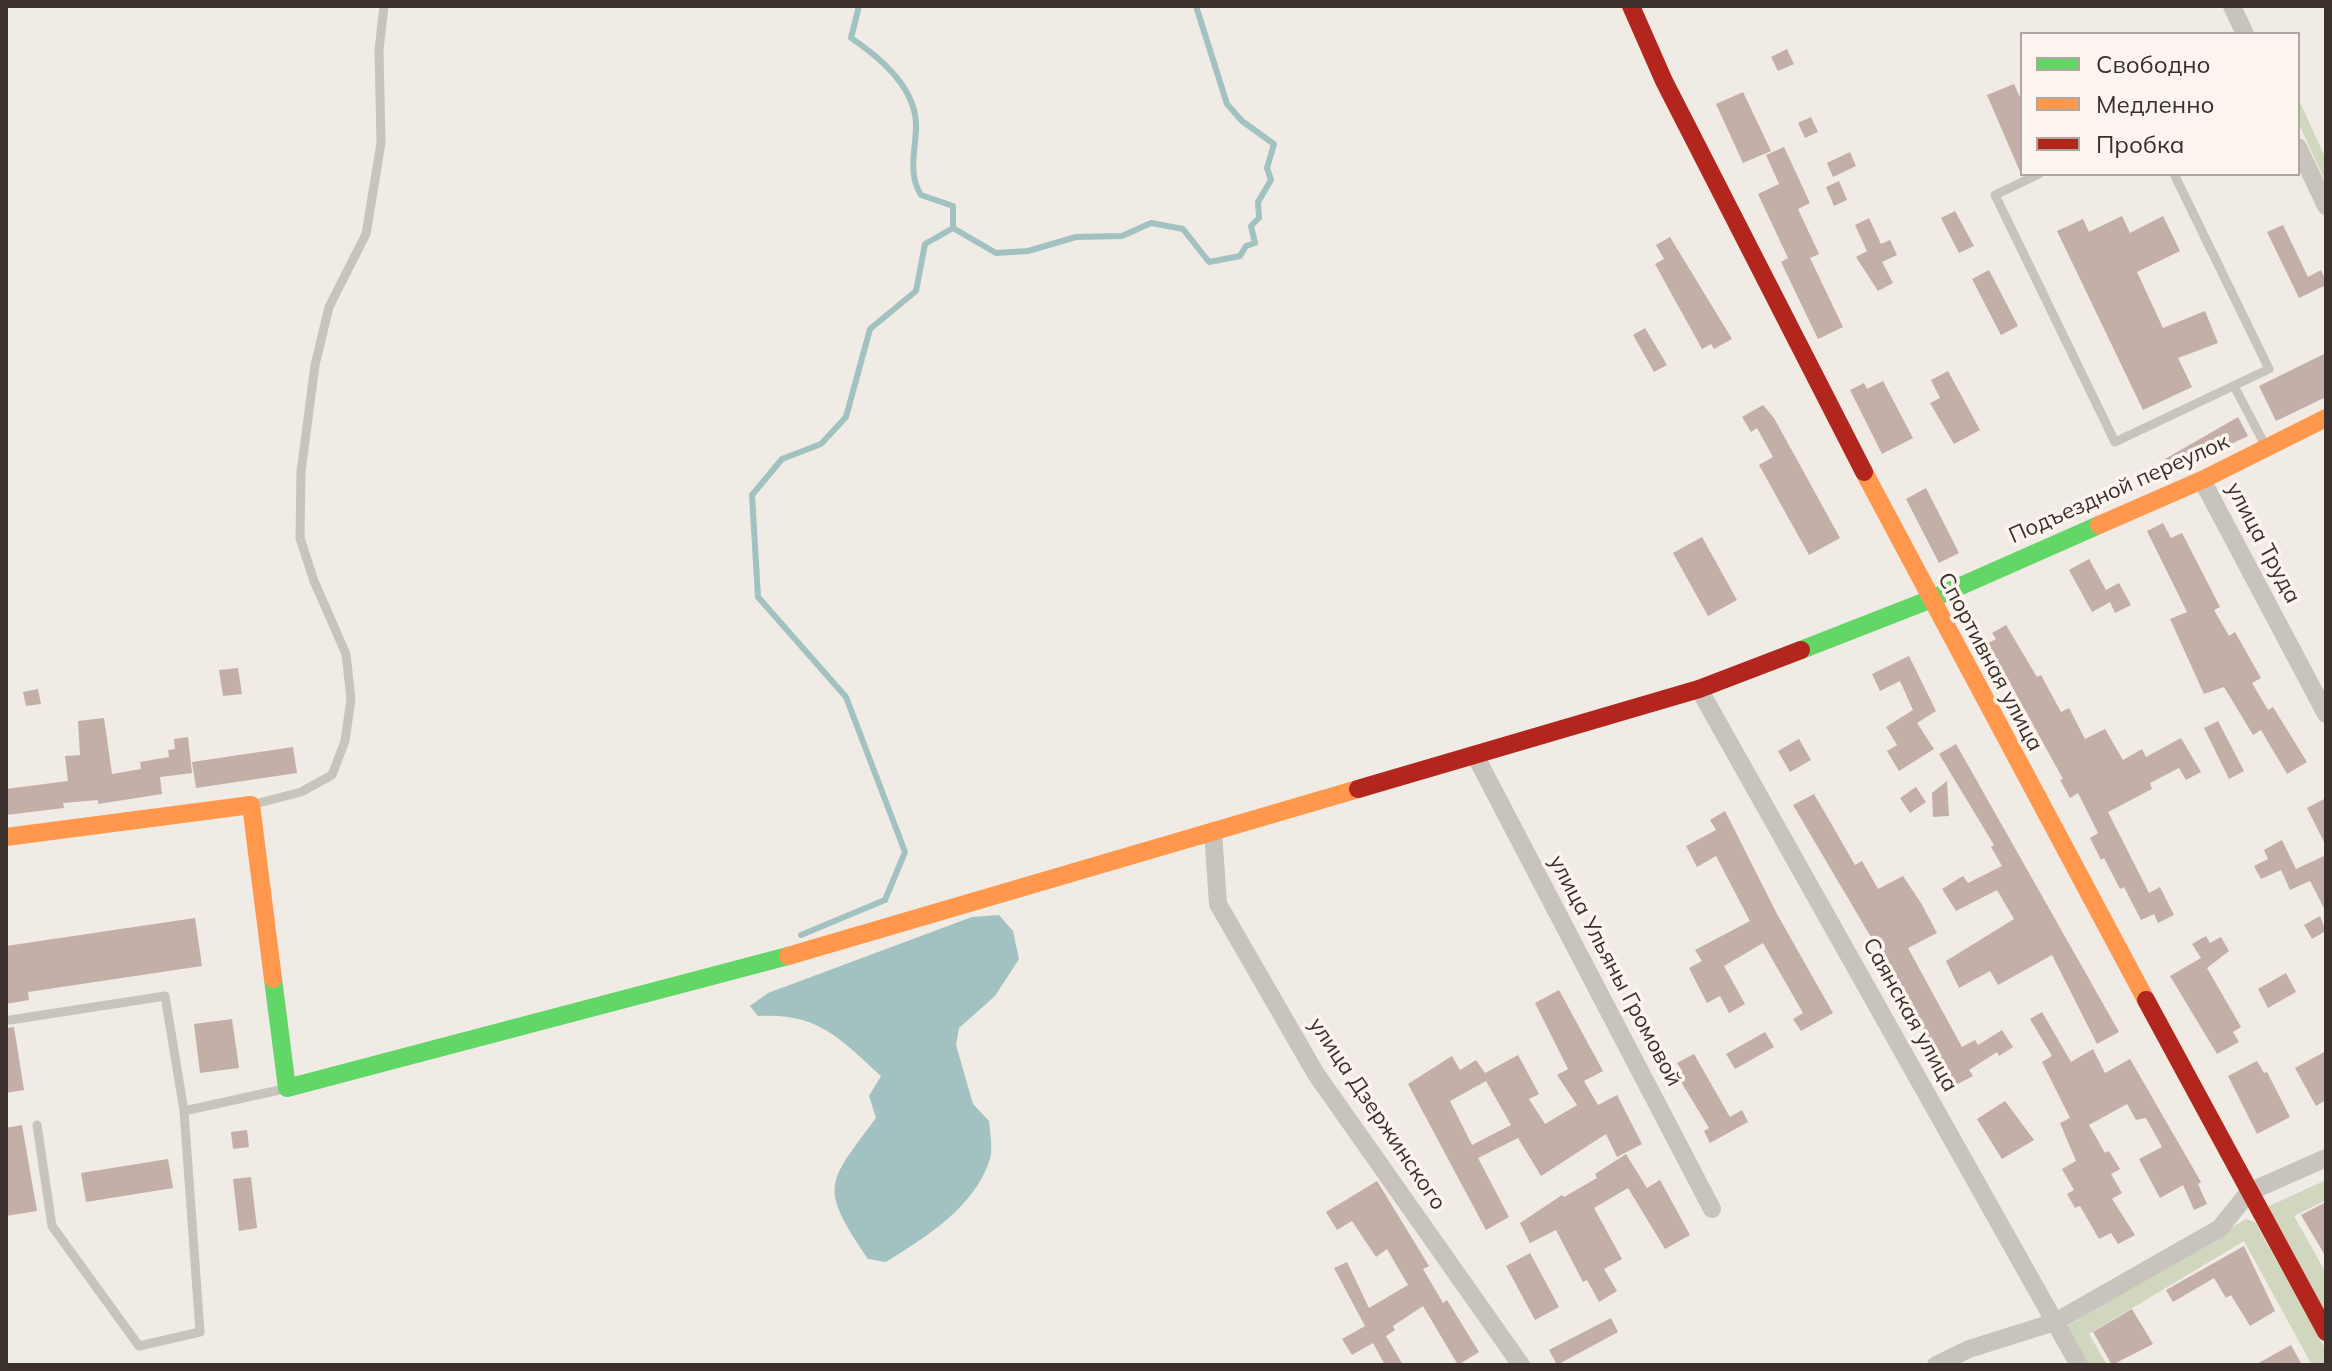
<!DOCTYPE html>
<meta charset="utf-8">
<style>
body{margin:0}
#map{position:relative;width:2332px;height:1371px;overflow:hidden;background:#f0ebe5;font-family:Mulish,sans-serif}
canvas{display:block}
.frame{position:absolute;inset:0;border:8px solid #3b302b;pointer-events:none}
.legend{position:absolute;left:2020px;top:32px;width:280px;height:144px;box-sizing:border-box;background:#fbf5ee;border:2px solid #aea6a0;margin:0;padding:10px 14px;list-style:none;font-size:24px;color:#3b302b}
.legend li{display:flex;align-items:center;gap:16px;height:40px}
.legend b{width:40px;border:2px solid #aea6a0}
</style>
<div id="map">
<canvas width="2332" height="1371"></canvas>
<div class="frame"></div>
<ul class="legend">
<li><b style="height:10px;background:#63d668"></b>Свободно</li>
<li><b style="height:10px;background:#ff974d"></b>Медленно</li>
<li><b style="height:10px;background:#b3261e"></b>Пробка</li>
</ul>
</div>
<script>
const g = document.querySelector('canvas').getContext('2d');
g.lineJoin = 'round';
function fill(path, color) { g.fillStyle = color; g.fill(path, 'evenodd'); }
function trace(path, color, width, dash) { g.strokeStyle = color; g.lineWidth = width; g.lineCap = dash ? 'butt' : 'round'; g.setLineDash(dash || []); g.stroke(path); }
function label(font, color, halo, rows, align = 'center') {
  g.font = font + ' Mulish,sans-serif'; g.lineWidth = 7; g.setLineDash([]); g.textBaseline = 'middle'; g.strokeStyle = halo; g.fillStyle = color; for (const [text, x, y, turn = 0] of rows) {
    g.save(); g.translate(x, y); g.rotate((+turn || 0) * Math.PI / 180); g.textAlign = isNaN(turn) ? turn : align; if (halo) g.strokeText(text, 0, 0); g.fillText(text, 0, 0); g.restore();
  }
}
fill(new Path2D(`
 M2298,98L2326,159V183L2298,122Z
 M2326,1180V1200L2294,1216L2326,1273V1319L2265,1208Z
 M2246,1219L2255,1222L2326,1350V1365H2312L2244,1241L2089,1334L2107,1365H2081L2062,1329Z`), '#d1d6bf');
fill(new Path2D(`
 M999,915L1013,931L1019,959L995,996L959,1028L956,1045L973,1104L989,1121C990,1132 993,1148 990,1159C975,1207 926,1237 886,1262L868,1259C819,1186 826,1185 876,1118L869,1096L881,1076C839,1038 819,1013 758,1016L750,1006L768,993L972,917Z`), '#a1c2c1');
trace(new Path2D(`
 M859,6L851,38C881,58 918,89 916,129C915,153 908,174 921,195L953,206V228L996,253L1028,251L1076,237L1122,236L1151,223L1183,229L1209,262L1240,256L1246,246L1255,243L1251,226L1259,218L1258,202L1271,180L1267,168L1274,144L1242,121L1227,104L1196,6
 M801,935L885,900L905,852L846,697L758,597L752,495L782,459L821,444L846,417L870,329L916,291L925,244L953,228`), '#a1c2c1', 6);
fill(new Path2D(`
 M1787,49L1794,64L1778,71L1771,57Z
 M2014,84L2022,102L2021,174L1987,95Z
 M1743,92L1771,151L1743,163L1716,104Z
 M1811,117L1818,132L1805,138L1798,123Z
 M1784,147L1810,203L1798,209L1819,254L1810,258L1843,327L1818,339L1781,262L1788,258L1758,194L1779,184L1766,155Z
 M1850,152L1856,166L1833,177L1827,163Z
 M1839,181L1847,200L1834,206L1826,187Z
 M1955,211L1974,246L1959,253L1941,218Z
 M2122,216L2130,233L2163,216L2180,251L2137,272L2163,328L2205,311L2218,343L2178,358L2192,387L2143,410L2057,231L2083,219L2089,232Z
 M1869,218L1881,244L1890,240L1897,255L1882,262L1893,283L1878,291L1856,257L1867,251L1855,225Z
 M2283,225L2308,277L2321,270L2326,282V285L2299,298L2267,232Z
 M1670,237L1732,339L1714,349L1711,344L1702,349L1655,264L1664,259L1656,245Z
 M1989,270L2018,326L2001,335L1972,279Z
 M1645,328L1667,365L1654,372L1633,335Z
 M2326,353V397L2276,421L2259,386Z
 M1948,371L1980,430L1954,444L1930,403L1940,398L1931,380Z
 M1883,381L1913,438L1882,454L1850,390L1864,383L1867,389Z
 M1763,405L1774,418L1840,538L1809,555L1759,465L1773,457L1757,428L1751,432L1742,417Z
 M2238,417L2248,436L2172,472L2165,459Z
 M1926,488L1959,553L1939,563L1906,499Z
 M2163,523L2171,538L2182,533L2220,607L2214,610L2229,636L2235,632L2261,678L2252,683L2268,710L2273,707L2307,762L2287,774L2261,730L2253,735L2224,687L2204,694L2170,619L2187,612L2147,531Z
 M1702,537L1737,600L1708,616L1673,553Z
 M2089,559L2106,590L2119,583L2131,605L2115,613L2110,602L2092,612L2069,570Z
 M2006,625L2037,677L2041,675L2061,712L2069,708L2085,739L2105,729L2123,760L2142,749L2146,757L2181,738L2201,772L2186,780L2179,768L2150,783L2152,789L2108,812L2149,893L2160,887L2174,915L2158,923L2154,914L2141,920L2124,887L2120,889L2104,858L2101,860L2090,838L2098,833L2078,793L2070,798L2060,780L2063,779L1988,643L1996,639L1992,633Z
 M1909,656L1936,711L1917,723L1934,749L1899,771L1887,751L1897,745L1886,727L1913,710L1900,681L1880,691L1872,674Z
 M238,668L242,694L223,696L219,670Z
 M38,689L41,704L26,706L23,692Z
 M104,718L112,774L141,769L140,762L169,757L168,750L175,749L174,739L188,737L192,773L160,777L162,794L98,804V800L63,803L64,808L6,815V789L68,781L65,756L80,755L78,721Z
 M2218,721L2244,771L2229,779L2204,728Z
 M1799,739L1811,760L1790,772L1778,751Z
 M1956,744L2119,1032L2097,1044L2052,955L1998,985L1990,971L1959,988L1946,961L2014,919L1997,890L1956,911L1942,889L1963,876L1968,883L2002,866L1991,847L1994,845L1939,754Z
 M293,747L297,773L196,788L192,762Z
 M1947,781L1949,816L1933,817L1932,793Z
 M1916,787L1926,802L1910,813L1900,798Z
 M1814,794L1855,865L1862,861L1878,889L1903,876L1921,903L1937,933L1908,948L1962,1047L1975,1040L1978,1045L2002,1030L2013,1047L1999,1056L1997,1052L1969,1070L1973,1076L1954,1086L1914,1013L1909,1016L1893,986L1898,983L1793,805Z
 M2326,798V846L2307,808Z
 M1725,811L1777,914L1833,1013L1801,1031L1793,1019L1803,1013L1763,943L1724,966L1745,1004L1729,1013L1720,996L1707,1003L1689,968L1702,961L1695,950L1750,921L1716,856L1697,867L1686,846L1716,830L1710,820Z
 M2282,840L2296,869L2326,855V912L2310,881L2290,890L2281,870L2261,879L2254,866L2268,859L2264,850Z
 M2320,916L2326,931L2312,939L2304,925Z
 M195,918L202,966L28,992L29,1000L6,1004V946Z
 M2206,936L2210,943L2221,937L2229,951L2207,968L2241,1027L2233,1032L2239,1042L2217,1054L2170,976L2201,958L2192,944Z
 M2286,973L2296,992L2268,1008L2258,989Z
 M1559,990L1603,1071L1584,1081L1598,1105L1617,1095L1642,1144L1617,1157L1606,1134L1541,1176L1518,1138L1478,1158L1509,1217L1486,1230L1408,1084L1452,1056L1460,1070L1476,1060L1485,1073L1518,1055L1539,1094L1529,1099L1545,1124L1577,1105L1557,1075L1568,1069L1535,1003ZM1486,1081L1511,1125L1472,1145L1450,1101Z
 M2042,1012L2071,1062L2093,1049L2105,1073L2130,1059L2201,1182L2198,1184L2207,1204L2194,1210L2183,1185L2160,1198L2139,1159L2162,1147L2146,1118L2136,1120L2127,1104L2089,1125L2105,1153L2109,1151L2120,1169L2111,1174L2122,1193L2112,1199L2135,1235L2118,1244L2111,1233L2099,1239L2080,1206L2075,1208L2067,1194L2074,1190L2062,1169L2076,1161L2060,1123L2070,1118L2042,1062L2052,1056L2030,1019Z
 M232,1019L239,1068L200,1073L194,1024Z
 M14,1027L24,1090L6,1093V1028Z
 M1765,1032L1774,1047L1735,1069L1726,1054Z
 M2326,1051V1100L2316,1106L2295,1068Z
 M1694,1054L1730,1117L1742,1110L1748,1122L1710,1143L1704,1131L1709,1128L1675,1072L1681,1069L1677,1063Z
 M2257,1061L2264,1073L2267,1072L2290,1117L2257,1134L2228,1076Z
 M2005,1101L2034,1140L2002,1159L1977,1119Z
 M22,1125L37,1211L6,1216V1128Z
 M247,1130L249,1147L233,1149L231,1132Z
 M1626,1154L1647,1188L1660,1180L1690,1235L1665,1249L1628,1188L1594,1208L1622,1259L1604,1269L1617,1291L1599,1302L1587,1280L1583,1282L1556,1230L1530,1243L1520,1223L1562,1195L1564,1197L1597,1178L1595,1174Z
 M168,1159L173,1188L86,1202L81,1173Z
 M251,1177L257,1228L239,1231L233,1179Z
 M1377,1181L1429,1266L1423,1269L1443,1303L1447,1300L1479,1352L1458,1365L1423,1306L1393,1326L1395,1330L1386,1336L1403,1365H1385L1373,1343L1352,1355L1342,1339L1365,1326L1334,1268L1347,1262L1369,1308L1408,1285L1387,1249L1376,1257L1352,1221L1337,1230L1326,1212Z
 M2326,1202V1257L2301,1215Z
 M2244,1246L2275,1311L2250,1326L2231,1295L2226,1298L2214,1278L2173,1302L2166,1290Z
 M1530,1253L1559,1307L1535,1320L1506,1266Z
 M2132,1309L2153,1344L2112,1365L2093,1332Z
 M1611,1318L1618,1332L1557,1365L1549,1350Z
 M2291,1345L2302,1365H2255Z`), '#c3afa7');
trace(new Path2D(`
 M2039,174L1995,195L2115,442L2269,369L2174,174
 M2234,386L2265,445
 M255,804L301,792L332,775L345,741L351,699L346,654L314,581L300,538L301,472L315,365L329,307L366,234L381,143L379,50L384,6
 M10,1020L165,996L184,1111L284,1089
 M37,1125L52,1226L139,1346L200,1332L184,1111`), '#c9c3be', 9);
trace(new Path2D(`
 M2232,6L2245,34
 M2298,147L2326,206
 M2202,480L2326,714
 M1699,689L2079,1365
 M1475,755L1712,1209
 M1213,831L1218,904L1316,1074L1521,1365
 M1936,1365L1969,1349L2055,1322L2220,1228L2249,1192L2326,1158`), '#c9c3be', 18);
trace(new Path2D(`
 M1801,650L1929,600L2099,525
 M273,979L287,1088L788,956`), '#63d668', 18);
trace(new Path2D(`
 M1864,472L2146,1000
 M2099,525L2202,480L2326,418
 M6,837L251,805L273,979
 M788,956L1358,789`), '#ff974d', 18);
trace(new Path2D(`
 M1631,6L1664,81L1864,472
 M1358,789L1699,689L1801,650
 M2146,1000L2326,1332`), '#b3261e', 18);
label('22px', '#3b302b', '#fbf5ee', [
 ["Подъездной переулок",2119,489,-24],
 ["улица Труда",2263,543,62],
 ["Спортивная улица",1990,662,62],
 ["улица Ульяны Громовой",1615,971,62],
 ["Саянская улица",1910,1015,61],
 ["улица Дзержинского",1377,1114,56]
]);
</script>
